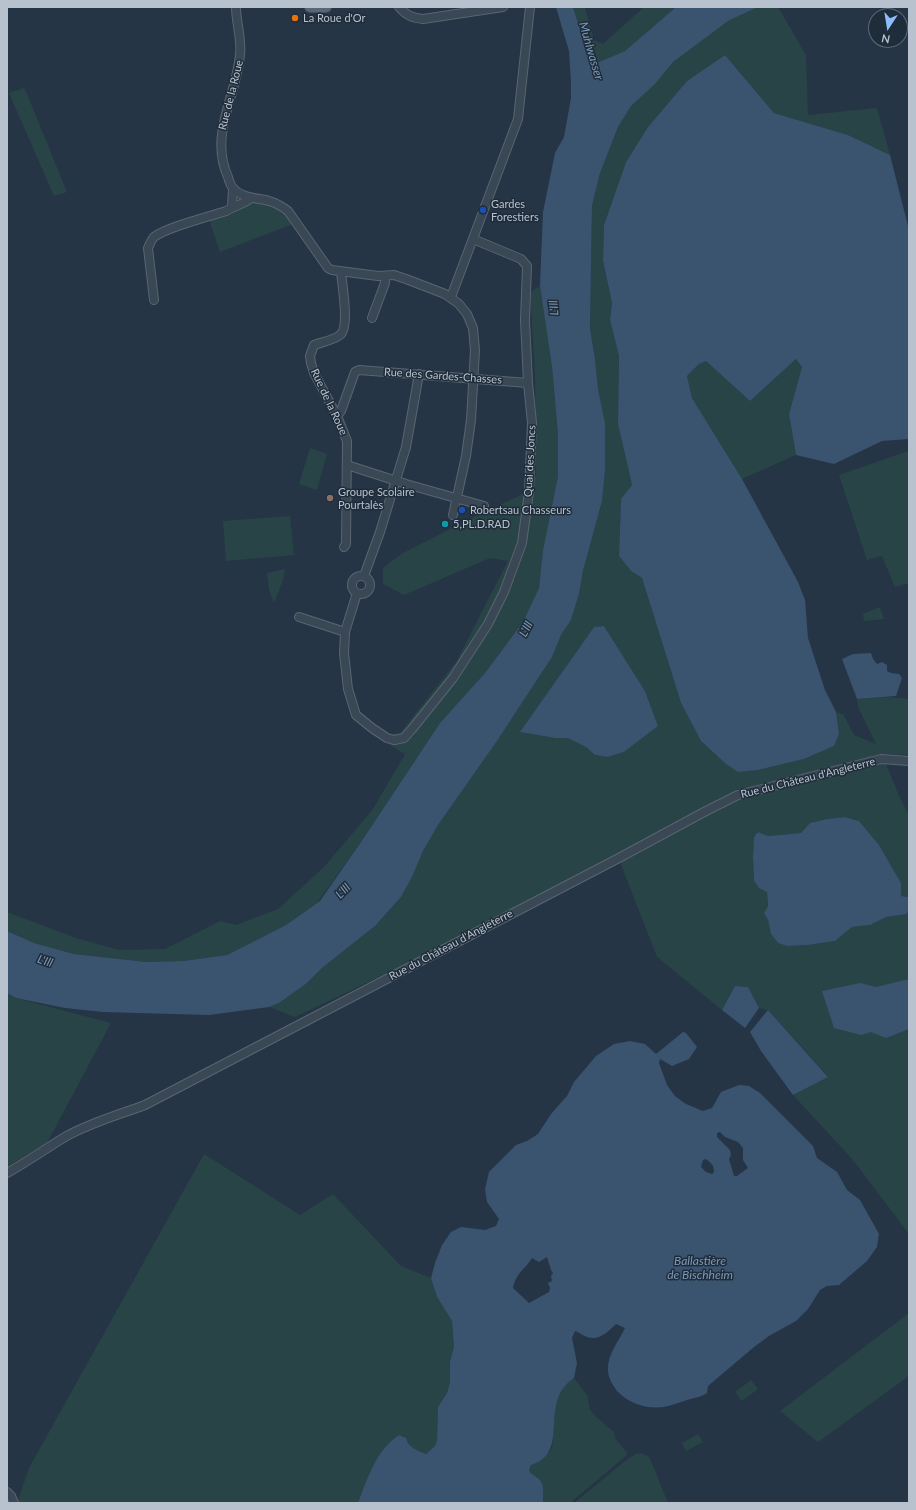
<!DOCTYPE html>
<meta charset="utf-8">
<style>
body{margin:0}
#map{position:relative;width:916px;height:1510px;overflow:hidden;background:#253546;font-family:Lato,sans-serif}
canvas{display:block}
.frame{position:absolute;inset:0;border:8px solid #b8c2ce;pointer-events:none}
.north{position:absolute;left:868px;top:8px;width:40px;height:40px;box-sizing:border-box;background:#1f2c3a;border:1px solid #5c6875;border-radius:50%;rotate:192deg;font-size:11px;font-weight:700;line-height:16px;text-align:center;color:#b8c2ce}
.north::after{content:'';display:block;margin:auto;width:14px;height:18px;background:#8cbeff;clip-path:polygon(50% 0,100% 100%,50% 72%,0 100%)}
</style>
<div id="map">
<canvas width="916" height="1510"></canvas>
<div class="frame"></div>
<div class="north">N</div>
</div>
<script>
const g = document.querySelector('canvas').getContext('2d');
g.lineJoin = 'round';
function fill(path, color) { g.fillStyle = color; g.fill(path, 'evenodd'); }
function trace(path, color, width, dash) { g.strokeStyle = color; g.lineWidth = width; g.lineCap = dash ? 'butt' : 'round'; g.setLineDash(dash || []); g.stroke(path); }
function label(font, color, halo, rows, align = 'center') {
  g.font = font + ' Lato,sans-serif'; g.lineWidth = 3; g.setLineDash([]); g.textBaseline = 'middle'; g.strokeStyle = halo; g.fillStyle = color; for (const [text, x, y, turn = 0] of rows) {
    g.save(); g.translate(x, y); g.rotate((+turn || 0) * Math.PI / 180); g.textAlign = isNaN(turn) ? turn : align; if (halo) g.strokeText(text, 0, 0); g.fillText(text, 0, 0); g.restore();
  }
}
fill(new Path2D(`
 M573,7H585L594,40L603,44L644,7H676L625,51L599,62L587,52Z
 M758,7H778L806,55L808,115L877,108L890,155L848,135L774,113L725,55L687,81L648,127L626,162L604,225L603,261L612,303L610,320L619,356L618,424L632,485L621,499L619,556L631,571L642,578L681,703L701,741L726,764L738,772L758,770L804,759L834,746L839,734L836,712L843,714L854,735L876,744L859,709L857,699L888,697L909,699V755L882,754L900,798L909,815V897L901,896V883L879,845L859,821L845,817L827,819L810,823L801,833L768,836L758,832L754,837L753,857L754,881L759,888L767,892L768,907L764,913L768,920L771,934L778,943L787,946L808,945L835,941L852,927L870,925L886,917L907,914L909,908V1234L853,1160L793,1095L828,1076L768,1010L759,1008L748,987L735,986L722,1010L657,957L620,862L295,1017L269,1007L279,1003L307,983L322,968L375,926L401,897L412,877L423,851L438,825L497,741L552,657L561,635L571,620L579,594L583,571L602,501L605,471V423L598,389L595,359L590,328L592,206L600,173L618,127L631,106L655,84L673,62L694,46L728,21ZM604,626L645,691L658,726L624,752L608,757L595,755L586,747L568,738H555L521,732L594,627Z
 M24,88L27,94L67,192L54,196L9,93Z
 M253,202L263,203L285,212L293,224L220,252L209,219Z
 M540,286L552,367L558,434V476L543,550L539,588L523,622L485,673L440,723L363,839L317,903L286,925L227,955L183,961L147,962L74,954L34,943L7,931V912L76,938L119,950L165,949L220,921L236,925L278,909L324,867L373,809L405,754L370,733L375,724L389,734L400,733L456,662L508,561L490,558L404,595L383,584V568L401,554L480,514L521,495L536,475L535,376L530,292Z
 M796,359L802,367L789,414L796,455L742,479L692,398L687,376L699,364L706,361L750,401Z
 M310,448L327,454L317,490L299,484Z
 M908,451L909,583L895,587L882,556L867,560L839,475Z
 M290,516L294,555L226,561L223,521Z
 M285,569L283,580L274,603L269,590L267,573Z
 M880,607L884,619L864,621L863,614Z
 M7,993L16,998L111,1023L47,1143L7,1167Z
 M204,1154L300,1215L333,1194L401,1266L431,1278L437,1297L452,1321L454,1347L450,1361V1382L447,1393L438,1407L437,1440L435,1446L426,1454C418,1451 408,1447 406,1438L399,1435C376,1450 367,1479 358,1503H17L29,1468Z
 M909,1313V1376L818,1442L780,1411Z
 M574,1378L587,1395L590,1409L594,1415L614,1432L615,1438L628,1454L570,1503H543C543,1495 545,1486 539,1479C535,1475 532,1476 529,1470L531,1465C540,1462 548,1455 552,1447C553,1443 553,1438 553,1434C555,1413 554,1392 574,1378Z
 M751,1380L758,1389L742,1401L735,1392Z
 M698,1434L703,1442L686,1451L682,1443Z
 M642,1453L648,1456L651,1461L668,1503H574L619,1466L635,1454Z`), '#284446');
fill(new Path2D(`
 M556,7H573L587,52L599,62L625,51L676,7H758L728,21L673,62L655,84L631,106L618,127L600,173L592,206L590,328L595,359L598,389L605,423V471L602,501L583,571L579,594L571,620L561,635L552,657L497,741L438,825L423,851L412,877L401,897L375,926L322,968L307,983L279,1003L269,1007L209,1015L103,1012L65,1008L16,998L7,993V931L34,943L74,954L147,962L183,961L227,955L286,925L320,901L363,839L440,723L485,673L523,622L539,588L543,550L558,476V434L552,367L540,286L543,212L555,153L564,137L571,98V83L569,51Z
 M725,55L774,113L848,135L890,155L909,230V439L882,441L834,464L796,455L789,414L802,367L796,359L750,401L706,361L699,364L687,376L692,398L742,479L798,582L805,600L808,638L825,690L836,712L839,734L834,746L804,759L758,770L738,772L726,764L701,741L681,703L642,578L631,571L619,556L621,499L632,485L618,424L619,356L610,320L612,303L603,261L604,225L626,162L648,127L687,81Z
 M604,626L645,691L658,726L624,752L608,757L595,755L586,747L568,738H555L520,732L594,627Z
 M871,653L873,659L877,664L882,662L887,665V671L891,673L899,674L902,678L896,696L857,699L842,659L853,654Z
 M845,817L859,821L879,845L901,883V896L909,897V908L907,914L886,917L870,925L852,927L835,941L808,945L787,946L778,943L771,934L768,920L764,913L768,906L767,892L759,888L754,881L753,857L754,837L758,832L768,836L801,833L810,823L827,819Z
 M909,979V1029L886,1038L871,1032L861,1035L834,1028L822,991L860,983L876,987Z
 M735,986L748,987L759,1008L745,1028L722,1010Z
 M768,1010L828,1077L793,1095L761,1051L750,1032Z
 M683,1032L686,1033L697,1047L689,1059L672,1066L660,1059L659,1063L667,1085L675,1096L686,1104L703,1111L712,1108L721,1092L739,1085L749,1086L760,1093L813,1146L817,1158L837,1172L847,1190L860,1200L879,1234L877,1247L867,1261L839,1285L827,1286L820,1290L808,1309L796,1321L769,1336L754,1347L708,1386L707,1393C699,1398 692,1398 684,1401C680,1402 676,1404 672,1405C653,1411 632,1406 618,1392C613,1386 608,1378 608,1370C607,1355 619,1341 625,1328L616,1324C608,1332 599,1341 587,1337C583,1336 579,1332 575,1331L572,1338L577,1363L574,1378C537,1403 572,1453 531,1465L529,1470C532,1476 535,1475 539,1479C545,1485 543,1495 543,1503H358C367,1479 376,1450 399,1435L406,1438C408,1447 418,1451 426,1454L435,1446L437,1440L438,1407L447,1393L450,1382V1361L454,1347L452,1321L437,1297L431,1278L435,1263L442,1245L451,1232L461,1227L485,1230L496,1226L499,1219L487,1202L485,1189L489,1172L516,1145L527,1141L538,1134L551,1114L567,1096L574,1082L596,1056L614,1044L630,1041L645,1044L656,1054ZM720,1132L725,1137L738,1142L743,1148V1160L748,1168L737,1176H734L729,1159L731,1155L730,1150L717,1137V1133ZM706,1159C711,1163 714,1165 714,1172L712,1174L706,1172L701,1167L703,1160ZM547,1257L551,1270L553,1273L551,1276L552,1281L548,1283L550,1288L549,1292L529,1303L513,1288C517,1271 524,1271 532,1258L539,1262Z`), '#3a536f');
const minor = new Path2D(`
 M236,7C236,23 242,39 240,55C236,97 209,135 228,177C229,180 230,185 233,188C241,198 258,198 269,201C276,203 283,207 288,211L328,268L332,270L378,276L394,275L406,279L445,294L459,304L467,314L473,328L475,350L471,420L466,456L453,515
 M399,7C406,15 412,18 423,19L503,7
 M232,207L233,188
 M341,272C342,284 350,328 340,335C334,340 322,342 314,345L310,356L311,363L314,373L337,416L347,441L346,544L344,547
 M451,297L518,119L530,7
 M154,300L148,248C150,244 151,240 154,237C167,227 208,217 226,211C234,206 244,204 251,198
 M372,318L385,283V276
 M337,416L341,411L355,372L359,370L528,383
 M347,465L406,484L484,506
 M364,576L380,532L406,447L419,374
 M352 585a9 9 0 1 1 18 0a9 9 0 1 1-18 0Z
 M357,593L345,632L344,653L348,689L356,715L372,728L387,738L394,740L404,738L412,729L453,678L488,624L504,592L522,543L529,492L532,423L528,383L525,320L527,266L521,259L473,239
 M299,617L345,632
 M7,1173C27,1162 45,1149 65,1137C89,1123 118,1115 145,1105L617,859L706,811L738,795L881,759L909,761
 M7,1492L11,1496L14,1503`);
const major = new Path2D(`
 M310,7H326`);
trace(minor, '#596572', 10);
trace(major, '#44505e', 12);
trace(minor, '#3a4755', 8);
trace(major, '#586675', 10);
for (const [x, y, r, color] of [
 [295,18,4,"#e8710a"],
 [483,210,4,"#1a4fb4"],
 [330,498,4,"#8d6e63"],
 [462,510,4,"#1a4fb4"],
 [445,524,4,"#0f9aa8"]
]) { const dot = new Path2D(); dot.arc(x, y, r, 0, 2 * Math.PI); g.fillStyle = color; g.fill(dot); trace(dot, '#1f2c3a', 1.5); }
label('11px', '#b8c2ce', '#1f2c3a', [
 ["La Roue d'Or",303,18],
 ["Gardes",491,204],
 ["Forestiers",491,217],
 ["Groupe Scolaire",338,492],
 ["Pourtalès",338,505],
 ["Robertsau Chasseurs",470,510],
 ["5,PL.D.RAD",453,524]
], 'left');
label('11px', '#b8c2ce', '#1f2c3a', [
 ["Rue de la Roue",231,95,-76],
 ["Rue des Gardes-Chasses",443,376,4],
 ["Rue de la Roue",329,402,65],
 ["Quai des Joncs",530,461,-87],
 ["Rue du Château d'Angleterre",808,778,-14],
 ["Rue du Château d'Angleterre",451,945,-28]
]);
label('italic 12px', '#7d99b7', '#1f2c3a', [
 ["Muhlwasser",591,51,74],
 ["L'Ill",554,308,-95],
 ["L'Ill",526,629,-61],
 ["L'Ill",343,891,-44],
 ["L'Ill",45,961,19],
 ["Ballastière",700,1261],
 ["de Bischheim",700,1275]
]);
</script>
